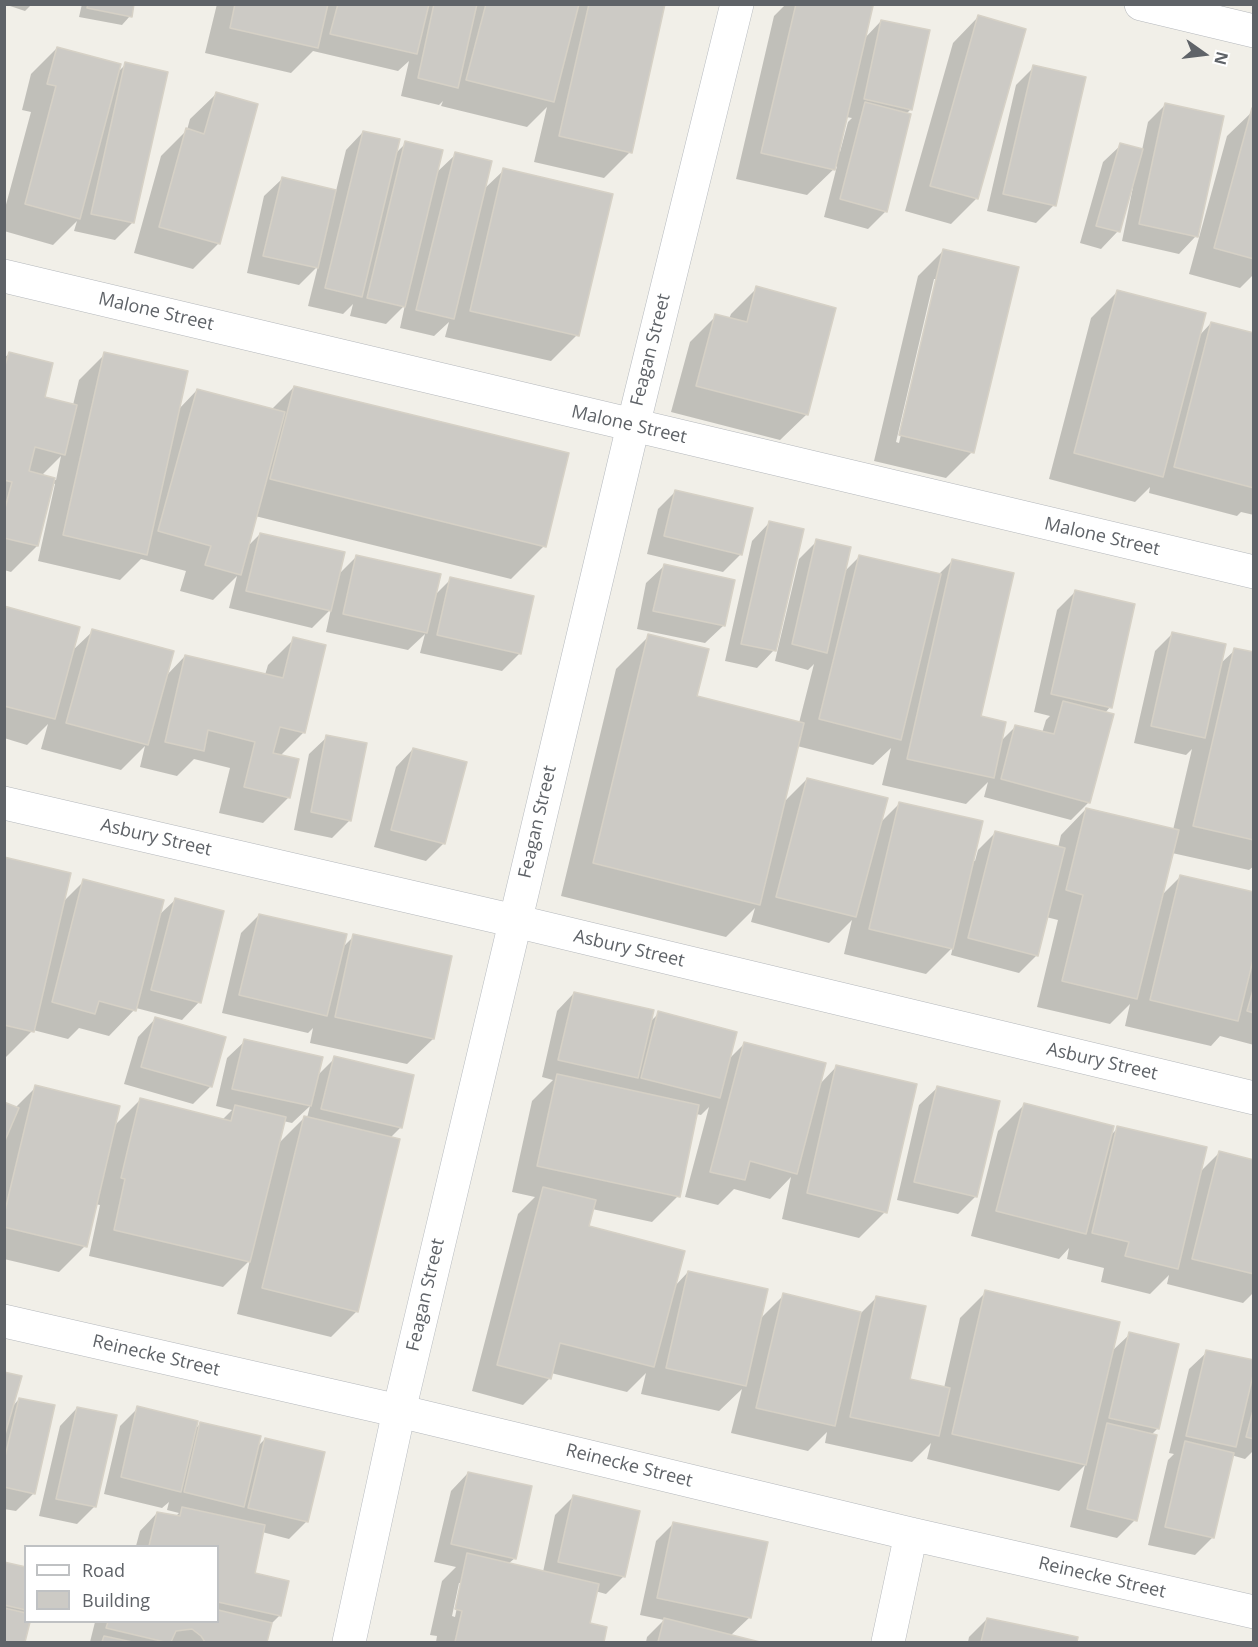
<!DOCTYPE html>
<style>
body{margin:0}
#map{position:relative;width:1258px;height:1647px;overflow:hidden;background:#f1efe8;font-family:"Open Sans",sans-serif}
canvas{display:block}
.frame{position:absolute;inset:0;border:6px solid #5f6368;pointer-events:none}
.legend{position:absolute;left:24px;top:1545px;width:195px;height:78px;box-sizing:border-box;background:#fff;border:2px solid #bfc1c3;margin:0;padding:8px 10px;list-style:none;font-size:18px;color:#5f6368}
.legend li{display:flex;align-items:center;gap:12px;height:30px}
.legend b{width:30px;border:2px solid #bfc1c3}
.north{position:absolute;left:1174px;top:24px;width:60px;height:60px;-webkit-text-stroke:4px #fff;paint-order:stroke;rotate:104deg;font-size:16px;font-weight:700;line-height:24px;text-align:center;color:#5f6368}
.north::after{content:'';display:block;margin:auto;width:21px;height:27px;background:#5f6368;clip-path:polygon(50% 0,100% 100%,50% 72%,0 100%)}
</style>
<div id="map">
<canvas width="1258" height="1647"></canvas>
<div class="frame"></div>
<ul class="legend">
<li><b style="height:8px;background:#fff"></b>Road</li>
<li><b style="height:16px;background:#cccac5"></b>Building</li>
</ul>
<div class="north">N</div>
</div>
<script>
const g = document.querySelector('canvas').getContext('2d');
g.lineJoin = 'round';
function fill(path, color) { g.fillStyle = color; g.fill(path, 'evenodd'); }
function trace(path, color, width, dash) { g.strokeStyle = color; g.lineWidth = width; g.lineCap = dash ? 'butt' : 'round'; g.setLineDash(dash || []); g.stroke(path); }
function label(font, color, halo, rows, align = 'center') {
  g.font = font + ' "Open Sans",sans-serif'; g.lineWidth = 6; g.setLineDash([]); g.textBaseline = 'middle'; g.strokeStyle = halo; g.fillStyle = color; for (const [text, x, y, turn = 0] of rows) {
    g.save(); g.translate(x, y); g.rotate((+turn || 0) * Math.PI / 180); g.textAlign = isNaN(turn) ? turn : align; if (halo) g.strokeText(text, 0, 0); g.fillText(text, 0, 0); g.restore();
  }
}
fill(new Path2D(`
 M4,4H32L25,11Z
 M82,4H132L130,16L122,25L79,17Z
 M217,4H663L630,152L604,178L534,162L547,107L527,127L441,106L443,101L439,105L401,96L409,61L398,71L313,51L291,73L205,53Z
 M786,4H859L864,39L881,21L911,109L906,114L886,211L868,229L824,217L837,166L807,195L736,179L774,16ZM846,117L852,118L848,122L840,152H837Z
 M978,17L977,198L951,224L905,211L953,43Z
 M57,48L118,72L126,64L133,222L115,240L74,231L77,221L53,245L4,231V212L31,112L22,110L31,74Z
 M1034,67L1054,205L1036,223L987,211L1016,85Z
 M216,94L219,243L193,269L134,253L161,156L187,130L190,119Z
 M1166,104L1196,236L1179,254L1122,241L1133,187H1131L1118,231L1101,249L1080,243L1103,162L1121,145L1142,150L1148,122Z
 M1254,110V274L1240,288L1189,274L1227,136Z
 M363,132L395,154L406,143L435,174L456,154L483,190L504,170L577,335L551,361L445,337L449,322L434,336L400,328L405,305L386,324L350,316L353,304L343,314L308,306L318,266L299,285L247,273L264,196L282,179L336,191L346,150Z
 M944,250L972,452L946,478L874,461L918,276ZM934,279H938L899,443L896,442Z
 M757,288L806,415L780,440L671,412L690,342L716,316L729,319L731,314Z
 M1117,292L1198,337L1211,323L1254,334V515L1241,512L1237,516L1149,493L1150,487L1135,502L1049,479L1091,318Z
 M9,354L43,398L73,405L79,380L105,354L178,410L197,390L271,410L294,387L544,546L511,579L255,516L246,548L260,534L338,575L357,556L435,595L451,579L520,653L502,671L420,653L425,634L408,650L326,632L331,609L312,628L229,608L237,576L213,600L180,591L186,571L141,559L120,580L38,561L55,484L52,483L37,546L11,572L4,570V358ZM61,456L56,480L41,476Z
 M675,492L741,554L723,572L647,554L658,509Z
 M769,523L774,650L757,668L725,661L752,541Z
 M817,541L844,572L859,557L938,575L952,561L980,717L1000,742L1016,726L1042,733L1046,720L1050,716L1034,712L1057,610L1075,592L1110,707L1105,713L1089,802L1071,820L984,797L988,782L966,804L882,785L891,748L873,765L797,746L783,803L807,779L879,824L900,803L972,860L975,861L978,850L996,832L1058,848L1061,835L1086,809L1173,830L1192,749L1186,755L1134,743L1155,651L1173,633L1220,664L1235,650L1254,654V866L1249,870L1172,853L1161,896L1180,877L1254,894V1045L1220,1036L1211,1046L1125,1026L1130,1004L1110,1024L1037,1007L1058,920L1046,917L1037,955L1019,973L951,955L953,947L926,974L844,954L852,920L829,943L751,922L755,908L726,937L561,896L616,669L649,636L695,697L799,723L814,664L808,670L775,661L799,559Z
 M664,566L723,626L705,643L637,629L646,583Z
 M4,608L71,652L93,631L166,676L185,656L265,675L268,665L294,639L304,732L280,756L289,797L263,823L219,813L230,768L194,759L177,776L140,767L145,746L121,770L41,749L48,724L27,745L4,738Z
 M327,737L350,820L332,838L294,830L309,754Z
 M413,749L444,843L426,861L374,847L396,767Z
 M4,858L63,902L84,881L158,916L175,900L199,1002L182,1020L136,1008L109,1036L79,1028L68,1039L33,1030L6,1057L4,1056Z
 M259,915L342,948L354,936L433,1039L407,1064L310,1043L313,1028L308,1033L222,1013L241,933Z
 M574,993L650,1022L659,1013L728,1060L744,1044L819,1085L837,1066L885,1212L859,1238L782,1219L791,1177L770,1199L734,1189L718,1205L685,1197L709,1107L701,1115L696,1114L678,1196L652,1222L592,1209L587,1227L674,1287L688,1272L760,1319L784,1295L861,1313L877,1297L908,1380L944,1388L960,1318L986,1292L1111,1352L1130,1334L1177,1345L1157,1429L1151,1435L1135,1520L1117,1538L1070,1527L1085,1465L1059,1491L927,1459L931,1443L912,1462L825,1443L827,1432L808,1451L731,1433L742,1389L719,1411L641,1394L646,1373L627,1392L551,1373L549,1379L523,1405L472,1391L518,1214L535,1197L512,1192L532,1101L553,1080L542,1077L557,1011Z
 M155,1019L211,1086L193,1104L124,1084L138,1037Z
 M245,1041L317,1076L335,1058L400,1128L390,1138L357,1311L331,1337L237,1314L250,1260L223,1287L89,1256L100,1205L95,1204L85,1246L59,1272L4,1259V1104L15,1108L36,1087L113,1127L140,1100L222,1120L232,1110L216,1106L227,1058ZM310,1106L307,1118H304L278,1144L283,1121L292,1123Z
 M937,1088L976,1196L958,1214L897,1200L919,1105Z
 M1024,1105L1110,1136L1118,1128L1199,1173L1219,1153L1254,1161V1292L1243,1303L1167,1284L1169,1275L1150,1294L1101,1282L1104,1268L1067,1259L1069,1248L1059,1259L971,1236L998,1131Z
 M1207,1352L1250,1380L1254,1376V1450L1245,1459L1231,1455L1212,1538L1195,1555L1148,1545L1168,1460L1174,1454L1169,1453L1189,1369Z
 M4,1373L12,1407L19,1399L53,1407L33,1494L16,1511L4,1509Z
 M77,1408L95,1506L77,1524L39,1516L60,1426Z
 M138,1408L194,1430L201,1423L256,1448L265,1439L307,1521L289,1539L262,1532L253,1575L280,1615L269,1626L265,1642H90L95,1622H218V1546H136L140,1531L157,1513L175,1517L179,1513L167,1510L169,1502L162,1508L104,1494L120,1426Z
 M468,1473L515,1558L508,1564L543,1572L555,1515L573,1497L624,1576L606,1594L595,1591L588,1624L606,1628L602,1642H436L437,1636L430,1635L442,1581L456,1567L434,1562L451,1491ZM459,1583H462L455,1617L452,1616Z
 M674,1523L750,1617L730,1636L754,1642H646L647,1637L664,1620L640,1615L656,1541Z
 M4,1563L26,1568V1622H28L24,1642H4Z
 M987,1619L1077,1638L1076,1642H968L969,1637Z`), '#0003');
const building = new Path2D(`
 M88,4H134L132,17L87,8Z
 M235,4H328L318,48L230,28Z
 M338,4H429L417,54L330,34Z
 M434,4H477L458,88L418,78Z
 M486,4H579L554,102L466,80Z
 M589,4H665L632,153L559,136Z
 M796,4H865L873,6L835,170L761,153Z
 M978,15L1026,29L978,199L930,186Z
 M881,20L930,30L912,110L864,99Z
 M57,47L121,64L80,219L25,204L56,86L47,84Z
 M125,62L168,72L134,223L91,214Z
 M1033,65L1086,77L1056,206L1003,194Z
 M216,92L258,104L220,244L159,227L186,128L204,134Z
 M865,102L911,114L887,212L840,199Z
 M1165,103L1224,116L1198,237L1139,224Z
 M1252,108H1254V259L1214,248Z
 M363,131L400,139L362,297L325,288Z
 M405,141L443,150L405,307L367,298Z
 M1120,143L1143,149L1120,232L1096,226Z
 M455,152L492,161L454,319L416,310Z
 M503,168L613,194L579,336L470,311Z
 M282,177L336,190L318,268L263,256Z
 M943,249L1019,267L974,453L899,435Z
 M756,286L836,308L808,415L696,386L715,314L747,322Z
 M1117,290L1206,313L1163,477L1074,453Z
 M1211,322L1254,333V488L1174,467Z
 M9,352L53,363L45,397L77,405L65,455L35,447L29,471L55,478L38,546L4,538V512L12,482L4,480V369Z
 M104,352L188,371L147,555L63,535Z
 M294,386L569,453L546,547L270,479Z
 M197,389L285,412L241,575L205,565L211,546L158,531Z
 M675,490L753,508L742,555L664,536Z
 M769,521L804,529L776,651L741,644Z
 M260,533L345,552L331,611L246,591Z
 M816,539L851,547L827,653L792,644Z
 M356,555L441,574L427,633L343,614Z
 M859,555L941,574L901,740L819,719Z
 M952,559L1014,573L981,716L1006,722L994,778L907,759Z
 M664,564L735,580L725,626L653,611Z
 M450,577L534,596L521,654L437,635Z
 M1075,590L1135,604L1112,708L1051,694Z
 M4,606L80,627L55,719L4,706Z
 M92,629L174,651L148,745L66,723Z
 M1172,632L1226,644L1205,738L1151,726Z
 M648,634L709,649L697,696L804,723L760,905L593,863Z
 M293,637L326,645L305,733L280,727L273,753L299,759L290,798L244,787L255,742L208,730L204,751L165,742L185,655L283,678Z
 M1234,648L1254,652V840L1193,826Z
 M1063,701L1114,714L1090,803L1001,779L1015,725L1054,734Z
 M326,735L367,743L351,821L311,812Z
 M413,748L467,762L445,844L391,830Z
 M807,778L888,798L856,917L776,897Z
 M899,802L983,821L953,949L869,929Z
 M1086,808L1179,830L1137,999L1062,981L1083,895L1066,890Z
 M995,831L1065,848L1038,956L968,938Z
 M4,857L71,873L34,1032L4,1025Z
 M1180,875L1254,892V956L1238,1021L1150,1000Z
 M83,879L164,900L136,1011L99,1001L95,1014L52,1002Z
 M175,898L224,911L201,1003L151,990Z
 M259,914L347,934L327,1016L239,995Z
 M353,934L452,956L434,1039L335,1017Z
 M1254,987V1013L1247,1011Z
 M574,992L654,1010L638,1078L558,1060Z
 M658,1011L737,1032L720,1098L641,1078Z
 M155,1017L226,1037L212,1087L141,1067Z
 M244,1039L323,1057L311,1106L232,1089Z
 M744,1042L826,1063L797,1174L750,1161L745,1180L710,1172Z
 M334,1056L414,1075L402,1128L321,1109Z
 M836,1065L917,1084L887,1213L807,1193Z
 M557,1074L699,1105L680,1197L537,1166Z
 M35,1085L120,1106L87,1247L4,1227V1215Z
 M937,1086L1000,1101L977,1197L914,1182Z
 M140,1098L231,1121L235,1105L286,1117L250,1262L114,1230L125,1179L121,1178Z
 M4,1102L19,1108L4,1143Z
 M1024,1103L1114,1126L1086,1234L996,1211Z
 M304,1116L400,1139L358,1312L262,1288Z
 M1117,1126L1207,1147L1178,1269L1125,1256L1129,1242L1092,1233Z
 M1219,1151L1254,1160V1274L1192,1259Z
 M543,1187L596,1200L589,1226L685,1251L654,1367L560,1343L551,1379L497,1365Z
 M688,1271L768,1289L746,1386L666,1368Z
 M985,1290L1120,1322L1086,1465L952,1434Z
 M783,1293L861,1312L835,1426L756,1408Z
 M876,1296L926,1306L910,1379L950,1388L939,1436L850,1417Z
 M1129,1332L1179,1344L1159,1429L1109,1418Z
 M1206,1350L1254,1360V1371L1236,1447L1186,1436Z
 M4,1372L22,1376L4,1438Z
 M19,1398L55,1405L35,1494L4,1487V1461Z
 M137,1406L198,1421L181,1492L121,1477Z
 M77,1407L117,1415L96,1507L56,1499Z
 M1254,1407V1439L1246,1437Z
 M200,1422L261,1436L244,1507L184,1492Z
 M1107,1423L1157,1435L1137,1521L1087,1509Z
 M265,1438L325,1452L308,1522L248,1508Z
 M1185,1441L1234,1453L1214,1538L1165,1527Z
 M468,1472L532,1486L516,1559L451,1544Z
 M573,1495L640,1511L625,1577L558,1562Z
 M182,1507L265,1525L255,1573L289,1581L281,1616L218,1602V1546H149L157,1512L180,1516Z
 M673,1522L768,1542L751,1618L657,1598Z
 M467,1553L599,1584L590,1623L607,1627L604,1642H455L462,1611L455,1609Z
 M4,1562L26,1567V1610L4,1605Z
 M4,1608L26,1613V1622H30L25,1642H4Z
 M218,1610L272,1623L267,1642H205L201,1636L192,1629L176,1631L171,1642H165L106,1628L108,1622H218Z
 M664,1618L760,1642H658Z
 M987,1618L1078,1637L1077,1642H981Z
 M104,1636L132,1642H102Z`);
fill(building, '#cccac5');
trace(building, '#d6d1c6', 1.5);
const street = new Path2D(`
 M1141,4L1254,31
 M4,276L1254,572
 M4,803L515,921L1254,1098
 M4,1321L399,1411L911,1534L1254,1612
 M888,1642L911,1534`);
const secondary = new Path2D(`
 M349,1642L399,1411L633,426L737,4`);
trace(street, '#b5b8bc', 34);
trace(secondary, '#b6babf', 34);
trace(street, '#fff', 33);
trace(secondary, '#fff', 33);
label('18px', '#5f6368', '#fff', [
 ["Malone Street",156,312,13],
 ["Feagan Street",651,350,-76],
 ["Malone Street",629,425,13],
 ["Malone Street",1102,537,13],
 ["Feagan Street",538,822,-77],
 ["Asbury Street",156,838,13],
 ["Asbury Street",629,949,13],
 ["Asbury Street",1102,1062,13],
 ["Feagan Street",426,1295,-77],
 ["Reinecke Street",156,1356,13],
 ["Reinecke Street",629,1466,14],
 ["Reinecke Street",1102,1578,13]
]);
</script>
